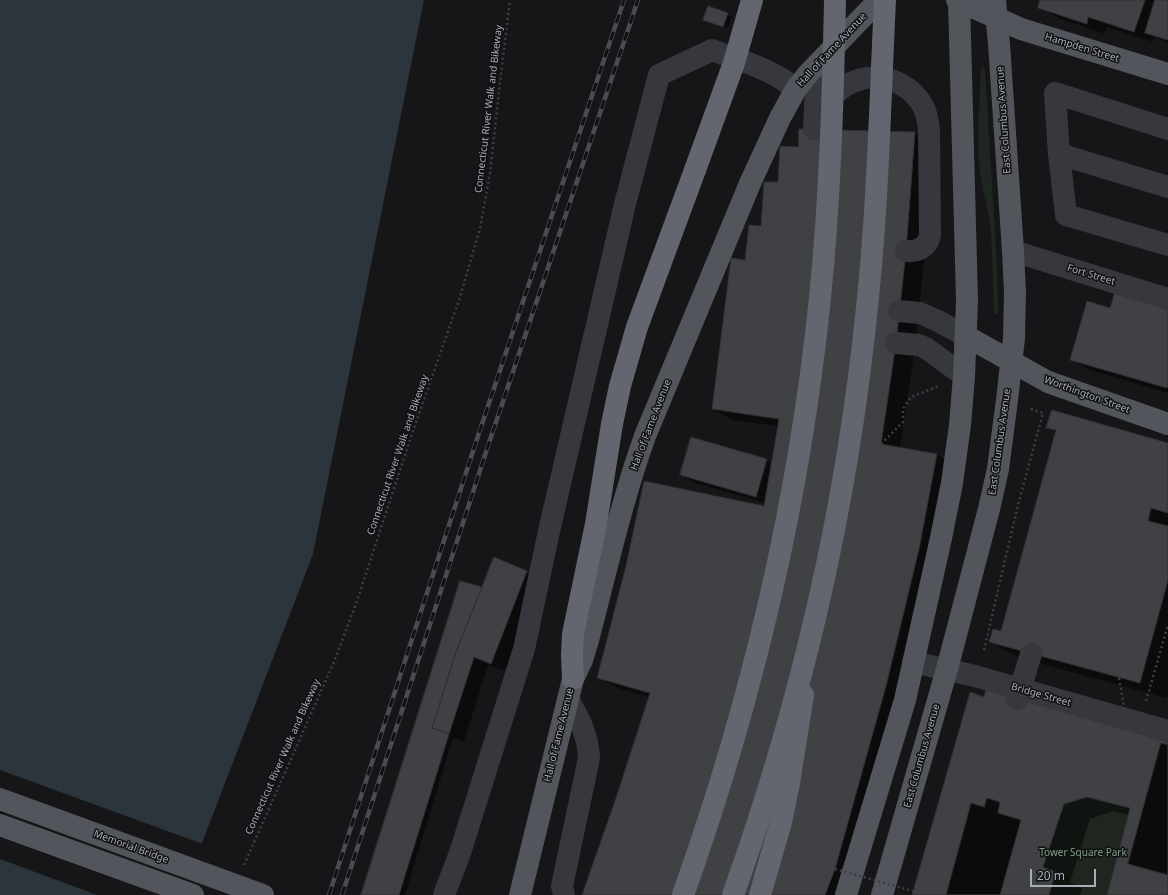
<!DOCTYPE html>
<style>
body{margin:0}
#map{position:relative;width:1168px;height:895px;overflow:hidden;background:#161618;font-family:"Noto Sans",sans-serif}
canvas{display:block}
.scale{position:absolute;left:1030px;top:869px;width:66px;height:18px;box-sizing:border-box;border:2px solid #a8adb8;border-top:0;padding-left:5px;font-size:12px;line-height:14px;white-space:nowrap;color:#a8adb8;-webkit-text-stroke:3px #111113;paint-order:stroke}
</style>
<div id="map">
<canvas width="1168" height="895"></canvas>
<div class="scale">20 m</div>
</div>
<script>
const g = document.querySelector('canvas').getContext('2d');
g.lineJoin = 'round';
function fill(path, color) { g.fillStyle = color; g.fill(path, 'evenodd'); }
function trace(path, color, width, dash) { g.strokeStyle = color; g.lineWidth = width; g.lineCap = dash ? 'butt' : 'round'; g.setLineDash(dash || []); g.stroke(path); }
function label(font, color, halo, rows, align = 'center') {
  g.font = font + ' "Noto Sans",sans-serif'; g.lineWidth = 3; g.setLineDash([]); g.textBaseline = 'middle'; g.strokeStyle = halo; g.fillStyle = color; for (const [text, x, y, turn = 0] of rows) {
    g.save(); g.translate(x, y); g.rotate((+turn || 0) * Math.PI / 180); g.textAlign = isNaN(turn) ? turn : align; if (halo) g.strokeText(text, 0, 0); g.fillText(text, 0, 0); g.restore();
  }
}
fill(new Path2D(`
 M983,67L985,70L997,265L998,313L996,314L994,313L991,228L983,189L979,166L978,125L981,70Z
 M1087,797L1130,808L1107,895H1049L1056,872L1043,867L1064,804Z`), '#1e261f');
fill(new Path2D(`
 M0,0H424L313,554L182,895H0Z`), '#2c353c');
fill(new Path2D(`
 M0,770L203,844L184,895H97L0,859Z`), '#161618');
fill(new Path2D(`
 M1041,0H1168V43L1155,37L1153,42L1107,27L1105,34L1058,18L1039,7Z
 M708,7L732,16L728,28L704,20Z
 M915,133L933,143L924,262L914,354L900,448L936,454L955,465L848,895H583L617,799L649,697L617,688L598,677L764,507L765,503L695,483L681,475L766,460L772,464L778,426L732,420L713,409L746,261L779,183L799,148Z
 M1111,309H1168V393L1090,370L1071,359Z
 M1047,427L1168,444V696L1167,695L1166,698L1017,657L990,642L1002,632L1056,432Z
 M494,559L527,572L541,580L505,671L488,665L464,742L453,738L405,895H363Z
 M984,698L1168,743V895H1109L1129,815L1114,811L1090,819L1070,882L1082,888L1080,895H913Z`), '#0007');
const building = new Path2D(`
 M1040,0H1145L1134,32L1088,17L1087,24L1038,8Z
 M1155,0H1168V40L1145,33Z
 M708,6L728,13L723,27L703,20Z
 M799,129L915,132L906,251L896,343L881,444L937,454L919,549L886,686L835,869L825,895H582L616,798L650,693L597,678L626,566L644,481L764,506L779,419L712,409L731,258L745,260L749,225L761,226L764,182H778L780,146L798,147Z
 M1115,292L1168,308V385L1167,388L1070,360L1087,301L1110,308Z
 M1052,410L1168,443V513L1151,508L1148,521L1168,526V580L1140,683L989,642L993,629L1001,631L1056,430L1046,428Z
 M691,437L767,459L756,497L680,475Z
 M494,557L527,571L491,664L474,657L449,734L432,728L456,652Z
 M460,581L482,587L456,652L432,728L449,734L399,895H361Z
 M986,689L1168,742V895H1107L1130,808L1087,797L1064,804L1043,867L1056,872L1049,895H912L970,692L984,697Z
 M1161,743L1168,745V875L1128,864Z
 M987,798L1000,802L998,813L1021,820L1000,895H946L971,803L984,807Z`);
fill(building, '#404145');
trace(building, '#303034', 1);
trace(new Path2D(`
 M881,444L903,422V409L911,397L939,386
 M984,650L1018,505L1043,413L1028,408
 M1146,701L1168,625
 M244,865L334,662L357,601L412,434L460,297L480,228L490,173L500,83L510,0`), '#3d3f44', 2.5, [2, 3]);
trace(new Path2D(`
 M814,129L817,65
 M1059,154L1055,93L1168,129
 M1168,187L1059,154L1066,215L1168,245
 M1013,251L1168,299
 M899,311L920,313L938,321L966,336
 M896,343L919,345L926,348L964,376
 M913,662L975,676L1168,731
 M1017,699L1031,654
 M444,895L460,853L524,649L549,531L625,204L659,75L712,50C741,61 772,69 796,89
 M564,895L562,886L589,758C588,735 579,718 568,699`), '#37383d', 22);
trace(new Path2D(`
 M957,0L1021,29L1168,74
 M966,336L1048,382L1168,424
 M0,825L193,895
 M520,895L573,679L582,660L588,640C606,572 621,503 645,436L751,181L780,118L796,89L808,74L879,0
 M846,895L905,700L941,538L952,483L960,425L964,376L967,300L959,0
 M882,895L947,669L989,509L998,469L1007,400L1014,338L1015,292L1013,251L999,44L995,0`), '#53555c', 22);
trace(new Path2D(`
 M573,679L572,655L573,634L596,524L612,424L620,386L637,327L695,170
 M760,895L781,822L789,783L803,695`), '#63666e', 22);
const rail = new Path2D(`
 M329,895L475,445L624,0
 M342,895L487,449L638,0`);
trace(rail, '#4a4c52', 4.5);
trace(rail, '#111113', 3, [9]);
trace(new Path2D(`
 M1119,678L1128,730
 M835,869L913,891`), '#3d3f44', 2.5, [2, 3]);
trace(new Path2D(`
 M820,129C821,121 822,113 826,106C848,68 901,68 923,106C927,113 928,121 929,130L930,235C928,247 918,252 906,251`), '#37383d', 22);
trace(new Path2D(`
 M0,799L263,895`), '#53555c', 22);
trace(new Path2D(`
 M695,170L734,63L752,0
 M683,895C752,702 799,502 820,298C830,199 833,99 835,0
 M733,895C801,705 847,507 867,307C878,205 880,102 885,0`), '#63666e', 22);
label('10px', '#a8adb8', '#111113', [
 ["Hampden Street",1082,48,17],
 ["Hall of Fame Avenue",832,50,-47],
 ["Connecticut River Walk and Bikeway",489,109,-83],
 ["East Columbus Avenue",1004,120,-94],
 ["Fort Street",1091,275,17],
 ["Worthington Street",1087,395,20],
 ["Hall of Fame Avenue",651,425,-69],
 ["East Columbus Avenue",1000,442,-82],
 ["Connecticut River Walk and Bikeway",398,455,-71],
 ["Bridge Street",1041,695,16],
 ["Hall of Fame Avenue",559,735,-76],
 ["East Columbus Avenue",922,756,-74],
 ["Connecticut River Walk and Bikeway",283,757,-66],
 ["Memorial Bridge",131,847,20]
]);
label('10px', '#7fa381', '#111113', [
 ["Tower Square Park",1083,853]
]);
</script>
